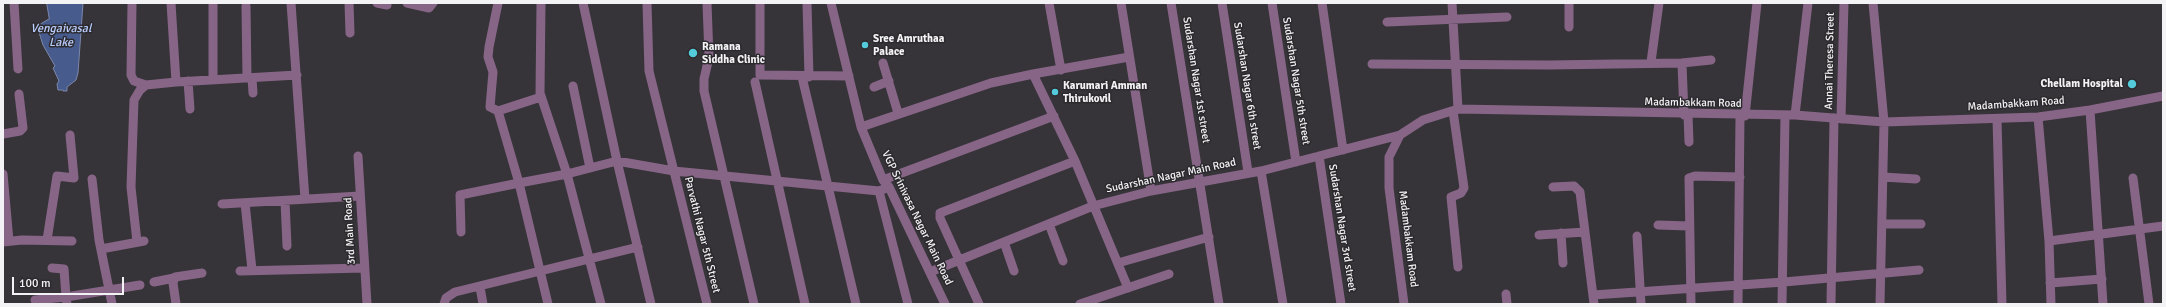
<!DOCTYPE html>
<style>
body{margin:0}
#map{position:relative;width:2166px;height:307px;overflow:hidden;background:#363438;font-family:Signika,sans-serif}
canvas{display:block}
.frame{position:absolute;inset:0;border:4px solid #f3f2f4;pointer-events:none}
.scale{position:absolute;left:12px;top:277px;width:112px;height:18px;box-sizing:border-box;border:2px solid #f3f2f4;border-top:0;padding-left:5px;font-size:12px;line-height:14px;white-space:nowrap;color:#f3f2f4;-webkit-text-stroke:3px #2c2a2e;paint-order:stroke}
</style>
<div id="map">
<canvas width="2166" height="307"></canvas>
<div class="frame"></div>
<div class="scale">100 m</div>
</div>
<script>
const g = document.querySelector('canvas').getContext('2d');
g.lineJoin = 'round';
function fill(path, color) { g.fillStyle = color; g.fill(path, 'evenodd'); }
function trace(path, color, width, dash) { g.strokeStyle = color; g.lineWidth = width; g.lineCap = dash ? 'butt' : 'round'; g.setLineDash(dash || []); g.stroke(path); }
function label(font, color, halo, rows, align = 'center') {
  g.font = font + ' Signika,sans-serif'; g.lineWidth = 3; g.setLineDash([]); g.textBaseline = 'middle'; g.strokeStyle = halo; g.fillStyle = color; for (const [text, x, y, turn = 0] of rows) {
    g.save(); g.translate(x, y); g.rotate((+turn || 0) * Math.PI / 180); g.textAlign = isNaN(turn) ? turn : align; if (halo) g.strokeText(text, 0, 0); g.fillText(text, 0, 0); g.restore();
  }
}
const water = new Path2D(`
 M47,3H83L78,73L76,80L67,87V91H63V90H58L57,84L59,81L53,68L55,66L43,45L37,26L49,19Z`);
fill(water, '#475b8d');
trace(water, '#7b88ac', 1);
trace(new Path2D(`
 M14,3L18,69
 M132,3L131,75L134,81L146,85L176,82
 M171,3L176,82L297,75
 M291,3L305,199
 M349,3L350,33
 M377,3L387,5
 M407,3L429,8L433,3
 M498,3L489,47L488,57L493,72L490,107L498,111L519,183L567,174L617,161L674,171L879,191L889,187
 M541,3L540,93L567,174L601,304
 M583,3L617,161L651,304
 M647,3L649,71L707,304
 M707,3L709,57L704,79V91L754,304
 M760,3V75L849,76
 M807,3L809,77
 M831,3L861,127L883,180L889,187L945,304
 M1049,3L1061,70
 M1121,3L1151,191
 M1171,3L1219,304
 M1222,3L1248,172
 M1272,3L1296,162
 M1322,3L1343,150
 M1452,3L1458,109
 M1569,3V27
 M1873,3L1884,122L1880,304
 M246,6L247,78
 M1387,22L1507,17
 M1651,62L1659,3
 M883,63L898,113
 M1682,63L1711,60
 M1372,64L1549,65L1682,63L1684,115
 M802,77L856,304
 M252,78L253,93
 M213,80V3
 M188,81L190,109
 M755,82L805,304
 M573,86L590,168
 M874,87L889,81
 M2090,110L2103,304
 M498,111L541,97
 M1453,111L1464,188L1461,193L1451,197L1458,267
 M1688,115L1689,142
 M1795,115L1808,3
 M1745,116L1757,3
 M2038,117L2049,241L2051,304
 M1841,119L1844,3
 M1997,119L2002,304
 M861,127L991,83L1033,74
 M3,134L20,131L23,128L19,94
 M358,156L367,304
 M1319,156L1341,304
 M1261,171L1283,304
 M3,174L9,241
 M1883,177L1916,179
 M2133,178L2149,304
 M92,179L99,240L112,304
 M883,180L1054,116
 M1553,187L1574,186L1580,192L1594,304
 M879,191L908,304
 M285,201L287,246
 M245,203L252,270
 M222,204L360,196
 M1049,224L1063,261
 M1882,224H1921
 M1658,225L1689,226
 M461,232L460,195L519,183L548,304
 M1561,233L1563,263
 M1539,235L1585,232
 M1637,236L1641,304
 M47,240L57,176L74,178L70,135
 M2049,241L2163,226
 M3,242L22,240L72,241
 M137,242L131,187L134,100L140,90L146,85
 M1004,242L1014,271
 M101,249L144,241
 M1118,263L1209,237
 M240,271L364,268
 M930,272L1093,206L1151,191L1261,171L1400,135
 M154,282L174,278
 M2050,283L2102,279
 M480,287L483,304
 M1128,288L1075,161L1033,74L1129,57
 M1506,294L1507,304
 M1593,295L1784,282L1919,270
 M35,300L66,297L64,269L52,268
 M67,304L66,297L140,285
 M176,304L173,283L175,277L202,273
 M444,304L446,298L455,292L638,247
 M979,304L940,218V213L1075,161
 M1080,304L1169,274
 M1404,304L1389,188V157L1400,135L1423,120L1458,109L1795,115L1884,122L2038,117L2090,110L2163,96
 M1691,304L1689,178L1695,176L1740,177
 M1738,304L1740,116
 M1782,304L1785,115
 M1831,304L1834,118`), '#876587', 9);
for (const [x, y, r, color] of [
 [865,45,4,"#53cbda"],
 [693,53,5,"#53cbda"],
 [2132,84,5,"#53cbda"],
 [1055,92,4,"#53cbda"]
]) { const dot = new Path2D(); dot.arc(x, y, r, 0, 2 * Math.PI); g.fillStyle = color; g.fill(dot); trace(dot, '#2c2a2e', 1.5); }
label('bold 11px', '#f3f2f4', '#2c2a2e', [
 ["Sree Amruthaa",873,39],
 ["Palace",873,52],
 ["Ramana",702,47],
 ["Siddha Clinic",702,60],
 ["Chellam Hospital",2123,84,"right"],
 ["Karumari Amman",1063,86],
 ["Thirukovil",1063,99]
], 'left');
label('11px', '#f3f2f4', '#2c2a2e', [
 ["Annai Theresa Street",1830,61,-89],
 ["Sudarshan Nagar 1st street",1196,80,81],
 ["Sudarshan Nagar 5th street",1296,81,81],
 ["Sudarshan Nagar 6th street",1247,86,81],
 ["Madambakkam Road",1693,103,1],
 ["Madambakkam Road",2016,104,-4],
 ["Sudarshan Nagar Main Road",1171,176,-12],
 ["VGP Srinivasa Nagar Main Road",917,218,64],
 ["Sudarshan Nagar 3rd street",1342,228,81],
 ["3rd Main Road",350,231,-93],
 ["Parvathi Nagar 5th Street",702,235,76],
 ["Madambakkam Road",1408,239,83]
]);
label('italic 12px', '#bacefd', '#2c2a2e', [
 ["Vengaivasal",61,29],
 ["Lake",61,43]
]);
</script>
